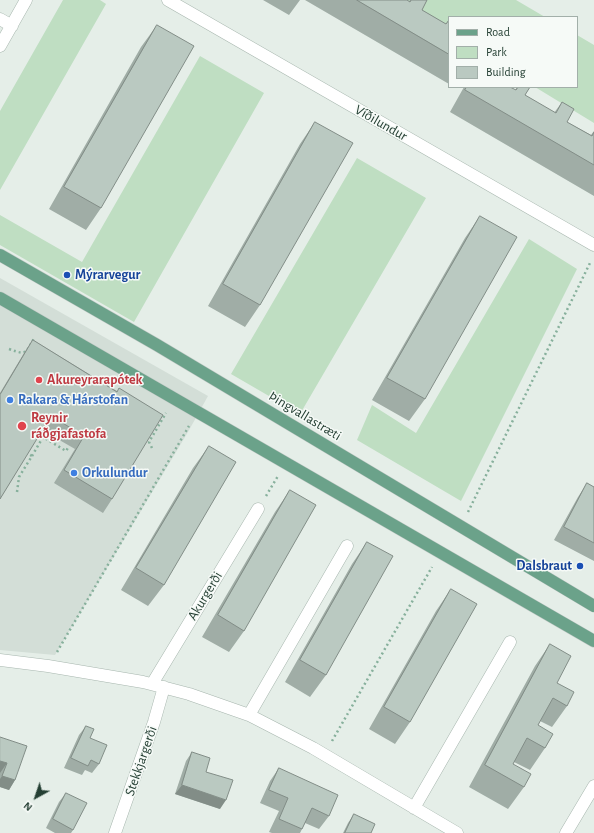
<!DOCTYPE html>
<meta charset="utf-8">
<style>
body{margin:0}
#map{position:relative;width:594px;height:833px;overflow:hidden;background:#e5eee8;font-family:"Alegreya Sans",sans-serif}
canvas{display:block}
.legend{position:absolute;left:448px;top:16px;width:130px;height:72px;box-sizing:border-box;background:#f6faf7;border:1px solid #a2afa9;margin:0;padding:5px 7px;list-style:none;font-size:12px;color:#243f33}
.legend li{display:flex;align-items:center;gap:8px;height:20px}
.legend b{width:20px;border:1px solid #a2afa9}
.north{position:absolute;left:16px;top:777px;width:40px;height:40px;-webkit-text-stroke:3px #f6faf7;paint-order:stroke;rotate:220deg;font-size:11px;font-weight:700;line-height:16px;text-align:center;color:#243f33}
.north::after{content:'';display:block;margin:auto;width:14px;height:18px;background:#243f33;clip-path:polygon(50% 0,100% 100%,50% 72%,0 100%)}
</style>
<div id="map">
<canvas width="594" height="833"></canvas>
<ul class="legend">
<li><b style="height:5px;background:#6ba28a"></b>Road</li>
<li><b style="height:11px;background:#bfdec2"></b>Park</li>
<li><b style="height:11px;background:#bac9c1"></b>Building</li>
</ul>
<div class="north">N</div>
</div>
<script>
const g = document.querySelector('canvas').getContext('2d');
g.lineJoin = 'round';
function fill(path, color) { g.fillStyle = color; g.fill(path, 'evenodd'); }
function trace(path, color, width, dash) { g.strokeStyle = color; g.lineWidth = width; g.lineCap = dash ? 'butt' : 'round'; g.setLineDash(dash || []); g.stroke(path); }
function label(font, color, halo, rows, align = 'center') {
  g.font = font + ' "Alegreya Sans",sans-serif'; g.lineWidth = 3; g.setLineDash([]); g.textBaseline = 'middle'; g.strokeStyle = halo; g.fillStyle = color; for (const [text, x, y, turn = 0] of rows) {
    g.save(); g.translate(x, y); g.rotate((+turn || 0) * Math.PI / 180); g.textAlign = isNaN(turn) ? turn : align; if (halo) g.strokeText(text, 0, 0); g.fillText(text, 0, 0); g.restore();
  }
}
fill(new Path2D(`
 M0,278L208,396L188,432L55,655L0,650Z`), '#d3ded7');
fill(new Path2D(`
 M63,0H100L106,4L0,190V111Z
 M405,0H516L545,17H449V27Z
 M577,35L594,45V123L535,87H577Z
 M200,56L264,93L134,322L0,245V215L82,262Z
 M357,158L426,198L300,414L231,374Z
 M529,239L577,269L461,501L357,440L372,405L416,433Z`), '#bfdec2');
const minor = new Path2D(`
 M168,0L594,245
 M0,19L12,26
 M0,46L26,0
 M0,660L48,666L143,682L189,694L249,715L313,748L457,833
 M152,684L258,509
 M249,715L347,546
 M414,808L510,642
 M115,833L154,722L164,687
 M566,833L594,786`);
const major = new Path2D(`
 M0,255L157,345L594,606
 M0,298L594,641`);
trace(minor, '#a7b6ae', 13);
trace(major, '#c2c9c6', 13);
trace(new Path2D(`
 M9,349C28,356 25,353 35,337
 M152,448L149,442L166,413
 M32,456L43,437L66,451L69,446
 M17,492L19,477L32,456L27,453
 M266,496L278,476
 M468,512L591,261
 M57,652L189,426
 M332,741L432,567`), '#87b09c', 2.5, [2, 3]);
trace(minor, '#fff', 12);
trace(major, '#6ba28a', 12);
fill(new Path2D(`
 M263,0H300L289,15Z
 M305,0H407L409,1L410,0H427L422,10L446,24L449,19V84Z
 M157,25L101,208L86,230L49,209L141,47Z
 M464,87H510L515,90L517,87H530L525,95L554,113L562,102L567,122L591,135L594,131V196L450,112Z
 M315,122L260,305L245,327L208,306L300,144Z
 M480,216L425,399L409,421L372,400L465,238Z
 M33,340L117,391L112,499L103,513L54,483L75,449L42,430L0,499V393L24,353Z
 M209,446L164,585L148,606L121,590L193,468Z
 M587,483L594,487V561L554,540L578,497Z
 M290,490L244,631L229,652L202,637L275,512Z
 M367,542L326,675L310,697L285,682L352,564Z
 M451,589L410,722L395,744L369,729L436,611Z
 M550,644L557,683L567,706L552,727L540,721L538,725L545,748L530,770L514,762L513,764L524,787L508,809L469,787L535,666Z
 M86,726L90,738L99,764L92,773L85,770L82,775L64,768L79,735Z
 M0,737L15,780L9,790L0,787Z
 M192,752L220,809L175,794L186,761Z
 M279,768L329,816L319,829L305,823L300,833H272L269,832L279,811L260,803L270,781Z
 M66,793L73,830L71,833H55L46,828L59,802Z
 M354,814L371,833H343L348,823Z`), '#a0ada6');
fill(new Path2D(`
 M0,761L7,763L0,773Z
 M2,776L15,780L9,790L0,787V779Z
 M182,785L226,800L220,809L175,794Z`), '#828d87');
const building = new Path2D(`
 M357,0H407L410,2L411,0H427L422,10L446,24L449,20V54Z
 M157,25L194,46L101,208L64,187Z
 M467,87H510L516,90L518,87H530L525,95L556,113L562,102L574,109L567,122L592,136L594,132V165L465,90Z
 M315,122L353,143L260,305L223,284Z
 M480,216L517,237L425,399L387,378Z
 M33,340L117,392L119,388L163,415L112,499L64,470L84,436L51,416L0,499V395Z
 M209,446L236,462L164,585L136,568Z
 M587,483L594,487V543L564,527Z
 M290,490L316,505L244,631L218,615Z
 M367,542L393,556L326,675L300,660Z
 M451,589L477,604L410,722L384,707Z
 M550,644L571,656L557,683L574,692L567,706L553,698L538,725L553,734L545,748L527,738L513,764L531,774L524,787L485,765Z
 M86,726L94,729L90,738L107,745L99,764L91,760L88,766L71,758Z
 M0,737L27,746L15,780L2,776L7,763L0,761Z
 M192,752L210,758L206,772L233,780L226,800L182,785Z
 M279,768L338,795L329,816L312,808L302,829L279,819L288,798L269,790Z
 M66,793L87,803L73,830L53,819Z
 M354,814L375,824L371,833H345Z`);
fill(building, '#bac9c1');
trace(building, '#828d87', 1);
for (const [x, y, r, color] of [
 [67,275,4,"#1a4fb4"],
 [39,380,4,"#e0444e"],
 [10,400,4,"#3f7fe0"],
 [22,426,5,"#e0444e"],
 [74,473,4,"#3f7fe0"],
 [580,566,4,"#1a4fb4"]
]) { const dot = new Path2D(); dot.arc(x, y, r, 0, 2 * Math.PI); g.fillStyle = color; g.fill(dot); trace(dot, '#f6faf7', 1.5); }
label('14px', '#243f33', '#f6faf7', [
 ["Víðilundur",381,123,30],
 ["Þingvallastræti",305,416,31],
 ["Akurgerði",205,596,-59],
 ["Stekkjargerði",141,761,-71]
]);
label('bold 14px', '#164399', '#f6faf7', [
 ["Mýrarvegur",75,275],
 ["Dalsbraut",572,566,"right"]
], 'left');
label('bold 14px', '#be3a42', '#f6faf7', [
 ["Akureyrarapótek",47,380],
 ["Reynir",31,418],
 ["ráðgjafastofa",31,434]
], 'left');
label('bold 14px', '#366cbe', '#f6faf7', [
 ["Rakara & Hárstofan",18,400],
 ["Orkulundur",82,473]
], 'left');
</script>
